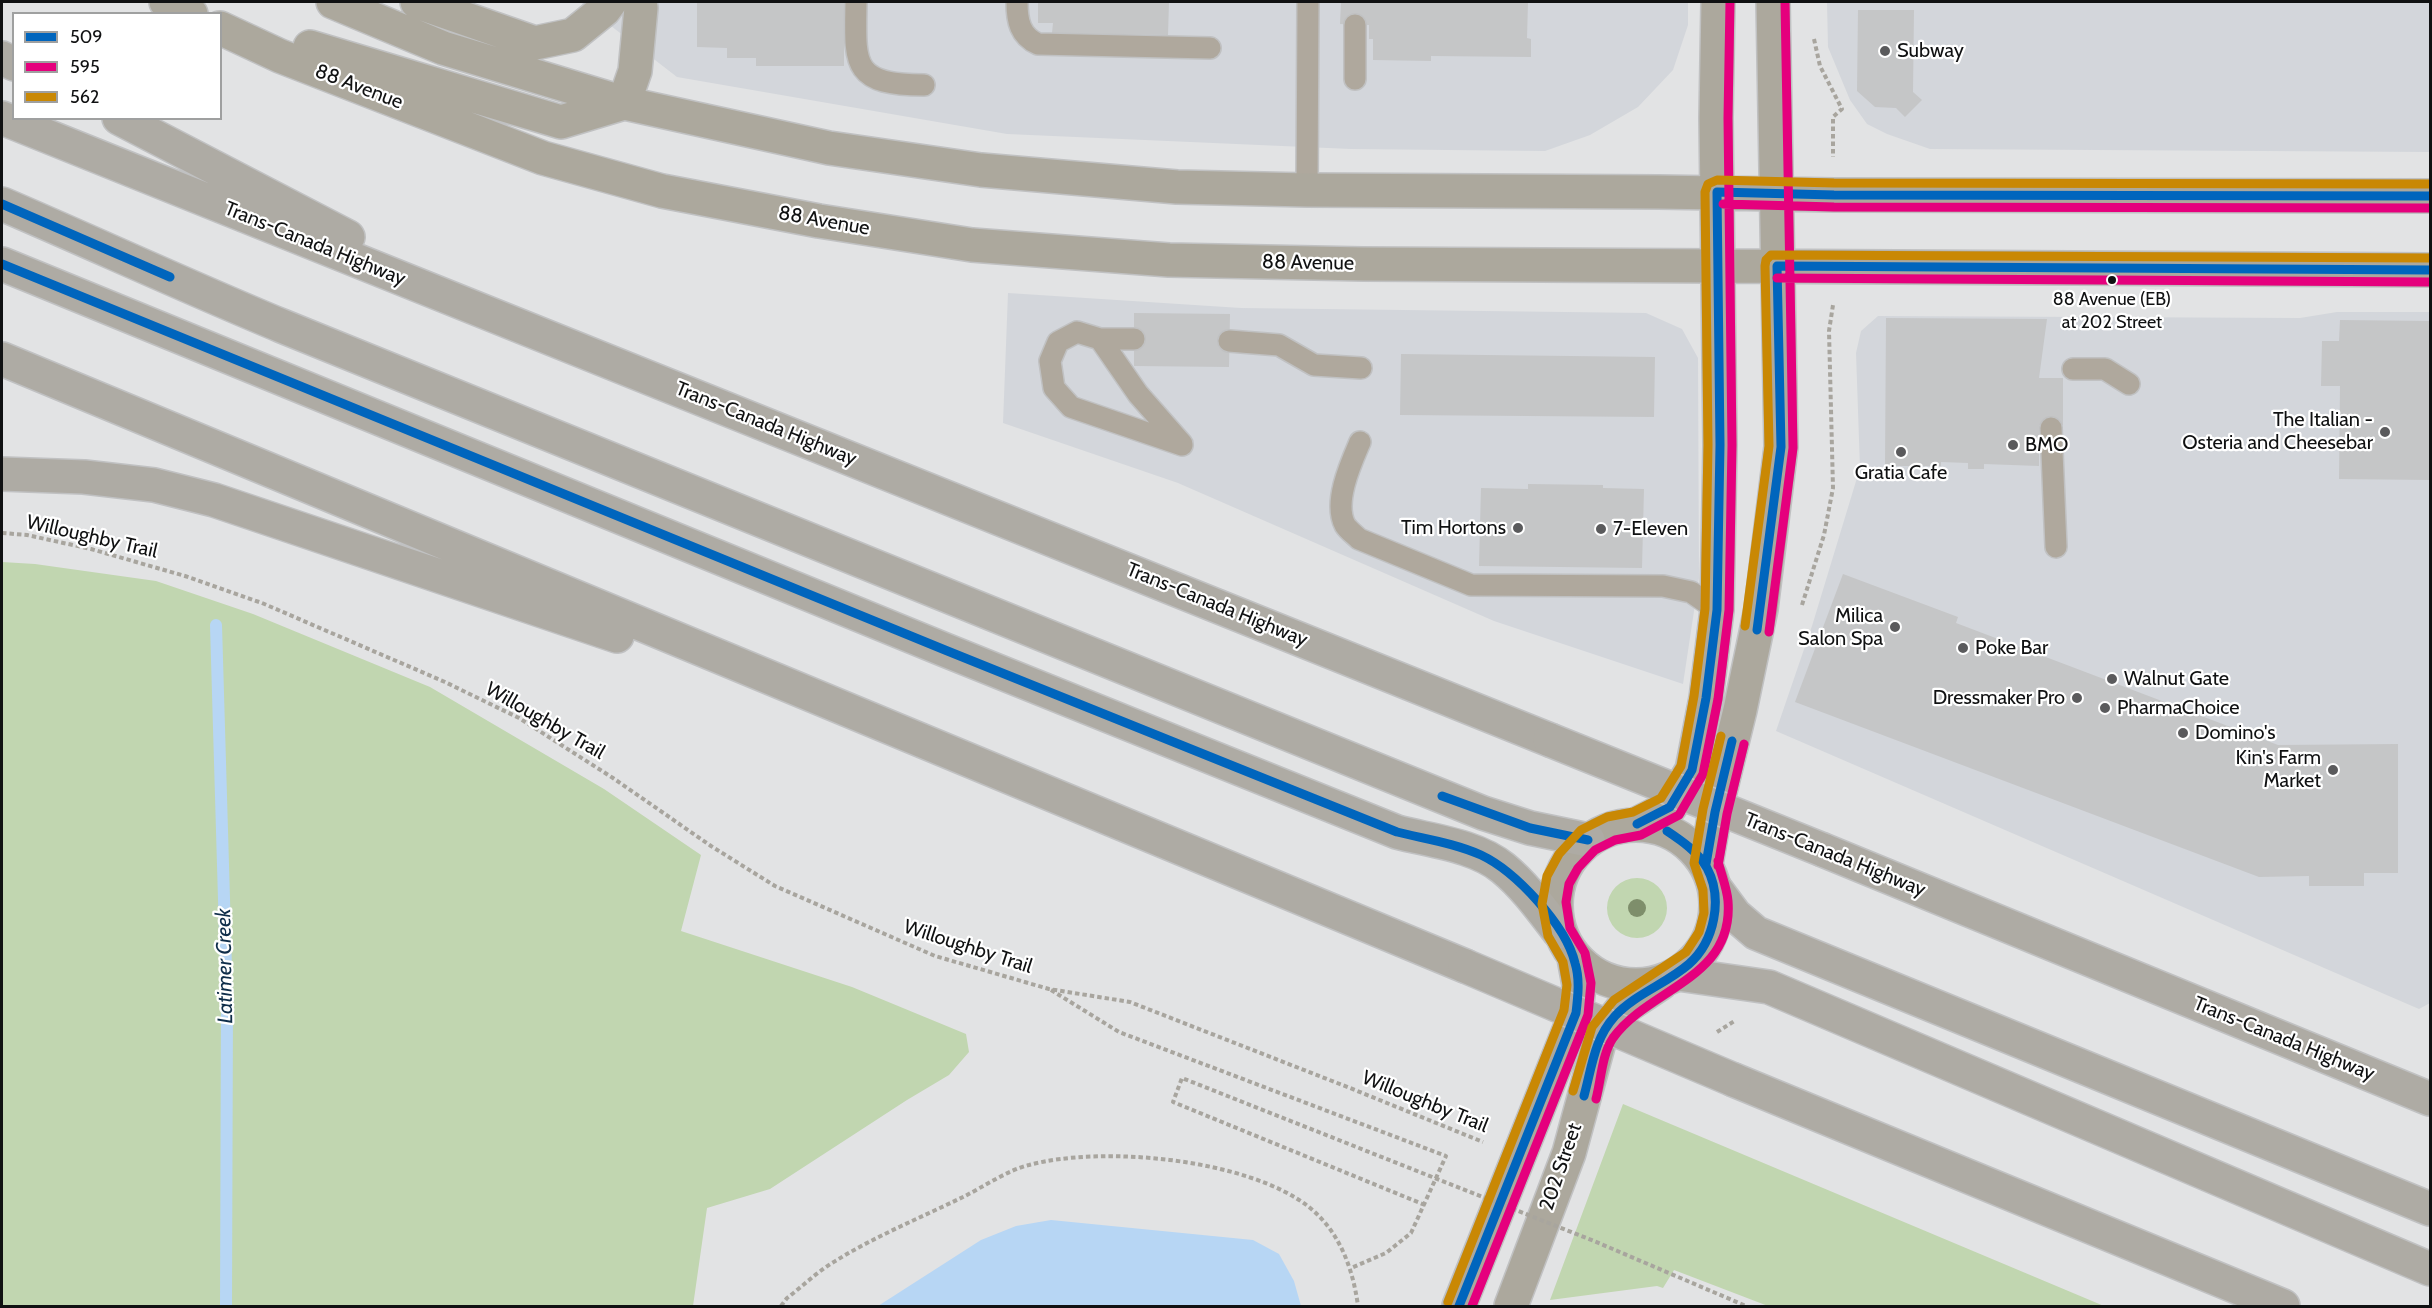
<!DOCTYPE html>
<style>
body{margin:0}
#map{position:relative;width:2432px;height:1308px;overflow:hidden;background:#e2e3e4;font-family:Cabin,sans-serif}
canvas{display:block}
.frame{position:absolute;inset:0;border:3px solid #101112;pointer-events:none}
.legend{position:absolute;left:12px;top:12px;width:210px;height:108px;box-sizing:border-box;background:#fff;border:2px solid #9fa0a0;margin:0;padding:8px 10px;list-style:none;font-size:18px;color:#101112}
.legend li{display:flex;align-items:center;gap:12px;height:30px}
.legend b{width:30px;border:2px solid #9fa0a0}
</style>
<div id="map">
<canvas width="2432" height="1308"></canvas>
<div class="frame"></div>
<ul class="legend">
<li><b style="height:8px;background:#0065bd"></b>509</li>
<li><b style="height:8px;background:#e5007d"></b>595</li>
<li><b style="height:8px;background:#c98804"></b>562</li>
</ul>
</div>
<script>
const g = document.querySelector('canvas').getContext('2d');
g.lineJoin = 'round';
function fill(path, color) { g.fillStyle = color; g.fill(path, 'evenodd'); }
function trace(path, color, width, dash) { g.strokeStyle = color; g.lineWidth = width; g.lineCap = dash ? 'butt' : 'round'; g.setLineDash(dash || []); g.stroke(path); }
function label(font, color, halo, rows, align = 'center') {
  g.font = font + ' Cabin,sans-serif'; g.lineWidth = 4.5; g.setLineDash([]); g.textBaseline = 'middle'; g.strokeStyle = halo; g.fillStyle = color; for (const [text, x, y, turn = 0] of rows) {
    g.save(); g.translate(x, y); g.rotate((+turn || 0) * Math.PI / 180); g.textAlign = isNaN(turn) ? turn : align; if (halo) g.strokeText(text, 0, 0); g.fillText(text, 0, 0); g.restore();
  }
}
fill(new Path2D(`
 M580,2H1688V25L1673,70L1638,107L1590,135L1545,151L1351,149L1007,134L677,77Z
 M1827,2H2430V152L1930,149L1887,134L1867,124L1850,100L1828,47Z
 M1008,293L1241,308L1646,313L1682,329L1698,358L1699,578L1683,684L1494,621L1178,483L1003,423Z
 M2337,312H2430V1003L2419,1009L1776,731L1812,626L1860,468L1856,353L1861,331L1878,316L2300,318Z`), '#d3d6db');
fill(new Path2D(`
 M2,562L35,564L156,581L253,614L430,687L604,789L701,855L681,931L852,987L966,1034L969,1052L949,1075L907,1100L770,1189L707,1208L693,1306H2Z
 M1607 908a30 30 0 1 1 60 0a30 30 0 1 1-60 0Z
 M1623,1104L2104,1306H1768L1674,1270L1663,1288L1657,1286L1550,1300Z`), '#c1d6b0');
fill(new Path2D(`
 M1051,1220L1253,1240L1279,1254L1294,1281L1301,1306H878L981,1240L1016,1226Z`), '#b7d6f4');
trace(new Path2D(`
 M216,625L227,1002L226,1306`), '#b7d6f4', 12);
fill(new Path2D(`
 M697,2H844V66H756V58H727V48L697,47Z
 M1038,2H1169L1168,35L1052,33L1053,23H1038Z
 M1341,2H1528L1527,38L1531,39V57L1431,56V61L1373,60V39H1369V25L1340,24Z
 M1858,10H1914L1913,92L1922,100L1905,117L1896,108L1875,107L1857,91Z
 M1134,313L1230,314L1229,367L1134,366Z
 M1886,318L2047,319L2039,378H2063V425H2039V466L1984,464V469H1968V463L1941,462V466H1885Z
 M2340,320L2430,321V480L2339,479L2340,386H2321L2322,341H2339Z
 M1401,354L1655,357L1654,417L1400,415Z
 M1528,484L1603,485V488L1644,489L1642,568L1479,566L1481,488L1528,489Z
 M1843,574L1958,617L1956,623L2278,745L2398,744V873H2364V886H2309V876L2259,877L1795,702Z`), '#c5c6c7');
const service = new Path2D(`
 M856,2C855,64 851,85 924,85
 M1017,2C1017,21 1020,36 1038,44L1210,48
 M1355,25V79
 M1307,190L1308,2
 M1100,339L1138,394L1182,444
 M1134,339H1100L1077,332L1058,342L1050,361L1054,388L1071,407L1182,445
 M1229,341L1279,345L1314,365L1361,368
 M2073,369H2105L2129,384
 M2051,428L2056,547
 M1360,442C1351,463 1333,502 1345,525C1348,530 1355,535 1359,539L1471,585L1663,586L1691,592L1717,610`);
const secondary = new Path2D(`
 M166,2L191,14
 M333,2L443,48L624,103L829,148L981,170L1177,187L1307,190L1659,192L1834,195L2430,196
 M417,2L535,43L573,35L604,10L610,2
 M220,28L280,56L543,158L662,191L819,221L972,245L1169,260L1363,264L2430,270
 M310,47L561,122L624,103
 M624,103L635,71L641,8L640,2
 M1637,824L1670,807L1692,770L1706,698L1717,610L1720,445L1716,118L1718,2
 M1556 905a80 80 0 1 1 160 0a80 80 0 1 1-160 0Z
 M1706,864L1715,812L1740,710L1761,609L1781,447L1773,2
 M1459,1306L1576,1013L1579,985L1574,958
 M1511,1306L1569,1153L1601,1035L1622,1009L1661,983`);
const motorway = new Path2D(`
 M2,58L14,64
 M2,118C517,326 1034,532 1550,740
 M119,118L348,237
 M2,204C95,244 188,287 282,326C681,491 1084,648 1483,813L1530,828L1588,840
 M2,264L945,650L1397,832C1431,841 1475,845 1503,868C1525,886 1542,910 1559,932
 M2,359L1465,966
 M2,474L84,477L154,485L214,500L617,636
 M1823,850L2430,1099
 M1715,888L1735,915L1756,933L2430,1209
 M1678,974L1769,987L2430,1269
 M1734,1080L2283,1306`);
trace(service, '#c0c1c2', 24);
trace(secondary, '#c0c1c2', 36);
trace(motorway, '#c0c1c2', 36);
trace(new Path2D(`
 M1814,39L1820,66L1842,109L1833,117V157
 M2,533L27,535L91,549L185,576L262,603L445,682L519,718L613,778L711,846L775,886L935,956L1049,989L1130,1002L1350,1088L1483,1142
 M1802,605L1824,535L1833,488L1829,331L1833,305
 M1051,990L1119,1032L1446,1156L1411,1233L1386,1253L1351,1268
 M1717,1032L1736,1020
 M781,1306L787,1298C803,1286 819,1270 837,1260C876,1236 922,1217 963,1197C983,1187 1008,1170 1029,1165C1103,1145 1248,1159 1309,1207C1340,1232 1353,1269 1358,1306`), '#a8a59e', 4, [4.5, 3]);
trace(service, '#afa89d', 21);
trace(secondary, '#aca89d', 33);
trace(motorway, '#aeaba4', 33);
const motorwayBridge = new Path2D(`
 M1550,740L1823,850
 M1465,966L1734,1080`);
trace(motorwayBridge, '#c0c1c2', 36, []);
trace(new Path2D(`
 M1425,1205L1173,1102L1182,1078L1594,1241L1746,1306`), '#a8a59e', 4, [4.5, 3]);
trace(motorwayBridge, '#aeaba4', 33);
trace(new Path2D(`
 M2,204L170,277
 M2,264L945,650L1397,832C1425,839 1454,843 1481,855C1515,871 1566,925 1575,963C1580,979 1578,996 1576,1013L1459,1306
 M1757,630L1781,447L1777,266L2430,270
 M1442,796L1530,828L1588,840
 M1637,824L1670,807L1692,770L1706,698L1717,610L1720,445L1717,192L1834,195L2430,196
 M1706,864L1715,812L1732,741
 M1584,1096C1592,1067 1594,1039 1615,1016C1635,994 1666,984 1689,964C1715,941 1723,898 1707,868C1698,852 1682,841 1667,831`), '#0065bd', 9);
trace(new Path2D(`
 M1723,204L1834,207L2430,208
 M1777,278L2430,282
 M1769,632L1793,448L1785,2
 M1718,866L1727,814L1744,744
 M1596,1099C1601,1080 1602,1054 1613,1038C1650,987 1734,979 1728,901C1727,888 1721,874 1718,861
 M1472,1306L1588,1015L1591,983L1585,953L1570,928L1566,902L1569,884L1578,868L1595,850L1615,840L1641,835L1679,815L1703,774L1718,699L1729,610L1732,445L1728,118L1730,2`), '#e5007d', 9);
trace(new Path2D(`
 M1745,626L1769,446L1765,266L1766,260L1771,255L2430,258
 M1573,1091L1592,1027L1614,1000L1686,952L1699,932L1704,913L1703,890L1694,863L1703,809L1721,736
 M1448,1302L1564,1010L1567,985L1563,962L1548,936L1542,904L1547,876L1559,854L1581,830L1607,817L1633,812L1661,798L1681,766L1694,696L1705,609L1708,445L1705,192L1708,184L1717,180L1834,183L2430,184`), '#c98804', 9);
g.fillStyle = '#7e8e6b';
for (const [x, y] of [
 [1637,908]
]) { g.beginPath(); g.arc(x, y, 9, 0, 2 * Math.PI); g.fill(); }
for (const [x, y, r, color] of [
 [1885,51,6,"#5a5a5c"],
 [2112,280,5,"#101112"],
 [2385,432,6,"#5a5a5c"],
 [2013,445,6,"#5a5a5c"],
 [1901,452,6,"#5a5a5c"],
 [1518,528,6,"#5a5a5c"],
 [1601,529,6,"#5a5a5c"],
 [1895,627,6,"#5a5a5c"],
 [1963,648,6,"#5a5a5c"],
 [2112,679,6,"#5a5a5c"],
 [2077,698,6,"#5a5a5c"],
 [2105,708,6,"#5a5a5c"],
 [2183,733,6,"#5a5a5c"],
 [2333,770,6,"#5a5a5c"]
]) { const dot = new Path2D(); dot.arc(x, y, r, 0, 2 * Math.PI); g.fillStyle = color; g.fill(dot); trace(dot, '#fff', 2); }
label('18px', '#101112', '#fff', [
 ["88 Avenue (EB)",2112,300],
 ["at 202 Street",2112,323]
]);
label('20px', '#101112', '#fff', [
 ["Subway",1897,51],
 ["The Italian -",2373,420,"right"],
 ["Osteria and Cheesebar",2373,443,"right"],
 ["BMO",2025,445],
 ["Gratia Cafe",1901,473,"center"],
 ["Tim Hortons",1506,528,"right"],
 ["7-Eleven",1613,529],
 ["Milica",1883,616,"right"],
 ["Salon Spa",1883,639,"right"],
 ["Poke Bar",1975,648],
 ["Walnut Gate",2124,679],
 ["Dressmaker Pro",2065,698,"right"],
 ["PharmaChoice",2117,708],
 ["Domino's",2195,733],
 ["Kin's Farm",2321,758,"right"],
 ["Market",2321,781,"right"]
], 'left');
label('20px', '#101112', '#fff', [
 ["88 Avenue",359,87,21],
 ["88 Avenue",824,221,10],
 ["Trans-Canada Highway",315,244,22],
 ["88 Avenue",1308,263,1],
 ["Trans-Canada Highway",766,424,22],
 ["Willoughby Trail",92,537,13],
 ["Trans-Canada Highway",1217,605,22],
 ["Willoughby Trail",545,721,30],
 ["Trans-Canada Highway",1835,855,22],
 ["Willoughby Trail",968,947,18],
 ["Trans-Canada Highway",2284,1039,22],
 ["Willoughby Trail",1425,1102,22],
 ["202 Street",1561,1167,-71]
]);
label('italic 21px', '#0e2d49', '#fff', [
 ["Latimer Creek",225,966,-91]
]);
</script>
